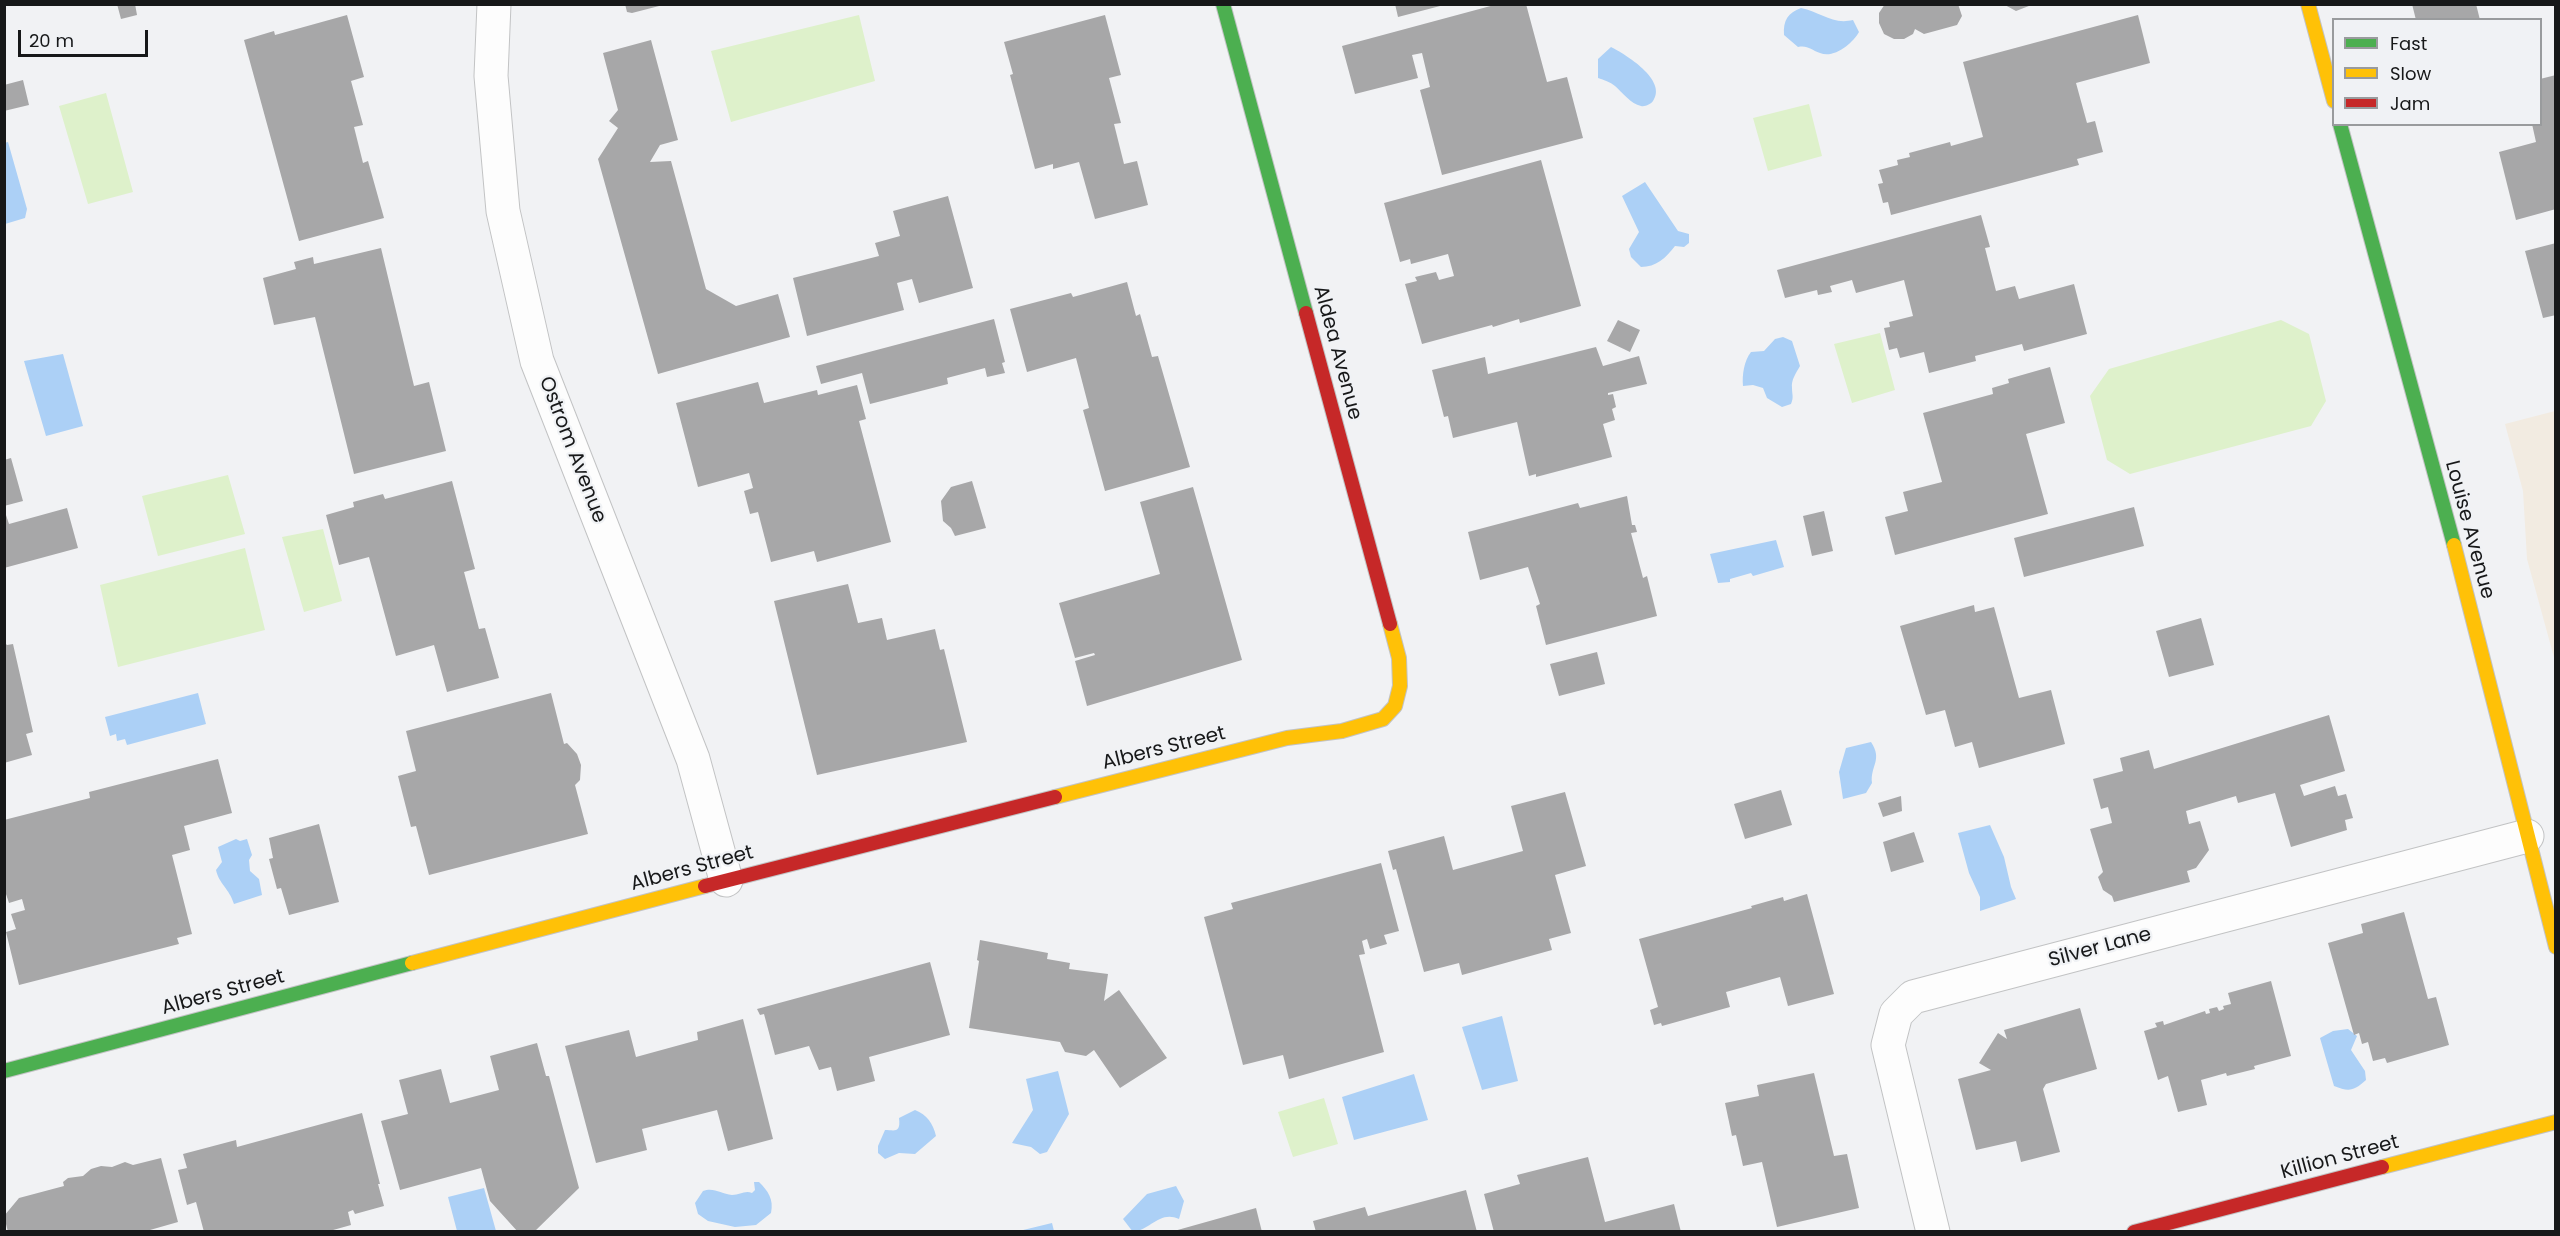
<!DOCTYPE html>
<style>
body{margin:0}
#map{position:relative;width:2560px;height:1236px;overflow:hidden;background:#f1f2f4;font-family:Poppins,sans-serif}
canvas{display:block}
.frame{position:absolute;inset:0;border:6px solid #171819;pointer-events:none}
.legend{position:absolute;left:2332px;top:18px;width:210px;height:108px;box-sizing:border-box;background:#f0f2f5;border:2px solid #999b9d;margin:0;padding:8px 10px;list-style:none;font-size:18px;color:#171819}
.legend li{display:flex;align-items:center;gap:12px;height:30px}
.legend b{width:30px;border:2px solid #999b9d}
.scale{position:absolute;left:18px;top:30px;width:130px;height:27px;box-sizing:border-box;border:3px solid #171819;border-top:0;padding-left:8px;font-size:18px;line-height:21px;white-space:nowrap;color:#171819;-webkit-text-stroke:4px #f0f2f5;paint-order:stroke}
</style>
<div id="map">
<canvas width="2560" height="1236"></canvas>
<div class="frame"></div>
<ul class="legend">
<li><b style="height:8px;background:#4caf50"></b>Fast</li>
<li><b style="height:8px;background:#ffc107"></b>Slow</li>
<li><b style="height:8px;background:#c62828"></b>Jam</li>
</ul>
<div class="scale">20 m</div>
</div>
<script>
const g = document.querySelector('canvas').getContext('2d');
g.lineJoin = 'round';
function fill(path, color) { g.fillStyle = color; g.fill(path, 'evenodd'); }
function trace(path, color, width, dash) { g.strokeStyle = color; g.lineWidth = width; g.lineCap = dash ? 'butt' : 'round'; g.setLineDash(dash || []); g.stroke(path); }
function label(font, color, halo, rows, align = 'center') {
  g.font = font + ' Poppins,sans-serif'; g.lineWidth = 4.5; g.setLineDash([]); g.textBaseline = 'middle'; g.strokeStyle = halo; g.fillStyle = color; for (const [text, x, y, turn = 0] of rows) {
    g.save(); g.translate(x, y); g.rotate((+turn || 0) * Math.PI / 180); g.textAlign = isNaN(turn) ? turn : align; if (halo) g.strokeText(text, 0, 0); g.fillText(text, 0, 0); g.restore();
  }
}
fill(new Path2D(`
 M2555,411H2556L2555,661L2527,559L2523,491L2505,424Z`), '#f2ebe1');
fill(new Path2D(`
 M859,15L875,81L731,122L711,51Z
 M106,93L133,192L88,204L59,106Z
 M1809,104L1822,156L1768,171L1753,118Z
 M2281,320L2309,334L2326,401L2311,426L2130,474L2107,460L2090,396L2109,369Z
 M1880,333L1895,390L1852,403L1834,344Z
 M228,475L245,534L158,556L142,496Z
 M323,529L342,601L304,612L282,537Z
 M245,548L265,630L118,667L100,585Z
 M1324,1098L1338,1144L1293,1157L1278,1112Z`), '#def1cb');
fill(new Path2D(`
 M1801,8C1821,12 1832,25 1853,20L1859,32C1853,43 1834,59 1820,53C1811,50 1808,45 1798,47L1784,35C1783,20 1788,13 1801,8Z
 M1611,47C1625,54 1668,80 1653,101C1651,104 1645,107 1641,106C1631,104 1622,92 1615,86C1610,82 1604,80 1598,78V59Z
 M8,142L27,209L25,218L5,224L4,143Z
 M1645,182L1678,231L1689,234V243L1684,247L1675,246C1666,258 1656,267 1641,267L1631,257L1629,249L1639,232L1622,196Z
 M1783,337L1792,341L1800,366C1796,373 1791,380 1792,388C1792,395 1794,397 1791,404L1782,407L1767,398L1763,388L1753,385L1743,386C1742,375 1744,361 1751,352L1764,351L1775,339Z
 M63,354L83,426L46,436L24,361Z
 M1776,540L1784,567L1753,576L1751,573L1730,579V582L1718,583L1710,554Z
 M198,693L206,724L127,745L125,739L117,741L116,734L110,736L105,717Z
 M1871,742C1883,760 1870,766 1872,783L1866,793L1843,799L1839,772L1846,748Z
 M1990,825L2004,857L2011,887L2016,899L1980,911V897L1969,873L1958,833Z
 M236,839L240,841L247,839L252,855L249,860L250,871L259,879L262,895L234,904C229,888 219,884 216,870L222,862L218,847Z
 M1502,1016L1518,1081L1482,1090L1462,1027Z
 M2348,1029L2357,1036L2351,1050L2365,1071L2366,1080C2354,1091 2349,1092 2334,1086L2320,1038L2333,1031Z
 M1058,1071L1069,1114L1047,1152L1040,1154L1031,1147L1012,1143L1033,1110L1026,1079Z
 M1414,1074L1428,1120L1354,1140L1342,1097Z
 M915,1110C927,1115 933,1123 936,1136L915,1154L899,1153L885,1159L878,1153V1146L885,1130C894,1130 901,1134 899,1118Z
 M754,1182H759C768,1191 774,1199 771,1213L756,1225L735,1227L708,1221L698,1214L695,1203L703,1191C714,1187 721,1194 732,1195C740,1195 745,1190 752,1193L755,1190Z
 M1176,1186L1184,1201L1179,1219C1160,1210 1150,1230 1133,1232L1123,1219L1147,1194Z
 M484,1188L496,1231H457L448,1197Z
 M1052,1223L1054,1231H1019Z`), '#acd0f6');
fill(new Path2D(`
 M117,4H135L137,15L121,19Z
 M625,4H663V5L632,13L627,12Z
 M1395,4H1444V5L1398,17Z
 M1498,4H1526L1547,82L1567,77L1583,138L1442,175L1420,90L1430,87L1422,53L1412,55L1418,78L1355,94L1342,46Z
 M1885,4H1958L1962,16L1957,25L1924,34L1915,29L1913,34L1904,39H1894L1884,34L1879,23V13Z
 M2003,4H2034L2016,11Z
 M2412,4H2476L2480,20H2416Z
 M347,15L364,77L351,81L363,125L354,127L363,163L368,161L384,218L299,241L244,40L274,31L275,35Z
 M1105,15L1121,75L1109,78L1121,123L1114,124L1124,164L1137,161L1148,205L1095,219L1079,162L1053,169V164L1035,169L1010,75L1013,74L1004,42Z
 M2138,15L2150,63L2076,83L2087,123L2095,121L2103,152L2077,159L2079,165L1891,215L1888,202L1883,203L1878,184L1883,183L1879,170L1898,165L1897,160L1910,157L1909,153L1950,142L1951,146L1983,137L1963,62Z
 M651,40L678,140L660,145L650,162L671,161L706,289L736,306L778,294L790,337L658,374L598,159L618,128L609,121L618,110L603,53Z
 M2556,75V209L2516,220L2499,152L2536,142L2532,124H2540V79Z
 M23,80L29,105L4,111V85Z
 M1541,160L1581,306L1520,323L1519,319L1493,327L1492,325L1422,344L1405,284L1417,281L1415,277L1436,272L1439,280L1454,276L1448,254L1411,264L1410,259L1400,262L1384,203Z
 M948,196L973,288L919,303L912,279L897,283L904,310L807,336L793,278L879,256L875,243L900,236L893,211Z
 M1981,215L1990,247L1985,248L1996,291L2015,286L2019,299L2074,284L2087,334L2024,351L2022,344L1975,356L1976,361L1929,373L1924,352L1900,358L1897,348L1889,350L1884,328L1890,327L1889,322L1913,316L1904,280L1856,293L1852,280L1830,286L1832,292L1818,295L1817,290L1785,298L1777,270Z
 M2556,243V315L2543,318L2525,251Z
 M381,248L414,386L429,382L446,451L354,474L315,317L274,325L263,278L296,269L294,262L313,257L314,264Z
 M1127,282L1136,316L1140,314L1152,357L1158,356L1190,467L1105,491L1083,410L1089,408L1076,358L1027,372L1010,309L1071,293L1073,297Z
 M994,319L1005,362L1002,363L1005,373L987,377L985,368L947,378L948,384L870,404L862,373L821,384L816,366Z
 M1618,320L1640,330L1630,352L1607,341Z
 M1596,347L1603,366L1639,356L1647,384L1608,393V395L1613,394L1616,407L1612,409L1615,420L1603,424L1612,457L1536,477V474L1529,476L1517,422L1453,438L1448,416L1444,417L1432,370L1485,357L1488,374Z
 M2050,367L2065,423L2026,434L2048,514L1895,555L1885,517L1908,511L1903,492L1942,482L1923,413L1993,394L1992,388L2009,383L2008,379Z
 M758,382L764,403L817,390L818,395L857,385L866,419L859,421L891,542L817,562L814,551L771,562L758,512L750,514L744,491L753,488L749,473L698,487L676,403Z
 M11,458L23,501L4,506V460Z
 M452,481L475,569L464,572L479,629L485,628L499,678L447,692L434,645L396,656L369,557L339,565L326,515L354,507L353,502L383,494L385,499Z
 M972,481L986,528L955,536L951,528L943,521L941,501L951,487Z
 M1193,487L1242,660L1087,706L1075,661L1095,655L1094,653L1075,658L1059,603L1160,574L1140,502Z
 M1627,496L1632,525H1635L1637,532L1631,533L1643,578L1647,576L1657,616L1546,645L1536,606L1540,604L1528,567L1480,580L1468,532L1578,503L1580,508Z
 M2134,507L2144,546L2024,577L2014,538Z
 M67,508L78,548L4,568V509L9,524Z
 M1824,511L1833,551L1812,556L1803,516Z
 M848,584L858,623L882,618L887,640L935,629L940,650L944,649L967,742L817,775L774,601Z
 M1974,605L1975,612L1994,607L2019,698L2051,690L2065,744L1979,768L1972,742L1955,747L1945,710L1926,715L1900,626Z
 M2201,618L2214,665L2169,677L2156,631Z
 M4,642L7,645L13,644L33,732L26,734L32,755L4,763Z
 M1597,652L1605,684L1559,696L1550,664Z
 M551,693L564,744L567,743L577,754L581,765L580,780L575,785L588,834L429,875L416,826L411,827L398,776L416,771L406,731Z
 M2329,715L2345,771L2300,785L2304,796L2335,786L2338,796L2346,794L2353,818L2345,820L2347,830L2291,847L2275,793L2238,803L2236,796L2186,811L2189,824L2200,821L2209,850L2196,868L2187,871L2190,882L2114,902L2112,896L2103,890L2098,877L2103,872L2090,829L2112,823L2108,807L2101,809L2093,779L2123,771L2120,758L2149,750L2154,769Z
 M218,759L232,813L184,826L190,850L172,855L192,934L177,938L179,944L19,985L6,932L16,929L11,914L25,910L22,899L9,903L4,888V820L90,798L89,792Z
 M1781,790L1792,825L1745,839L1734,804Z
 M1565,792L1586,866L1555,875L1571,933L1549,939L1552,950L1462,975L1459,963L1424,972L1396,869L1393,870L1388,851L1444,836L1453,870L1523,851L1511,806Z
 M1901,796L1902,811L1883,817L1878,803Z
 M319,824L339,902L289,915L281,888L277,889L269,859L273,858L269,838Z
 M1914,832L1924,862L1891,872L1883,842Z
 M1381,863L1399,931L1384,935L1387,944L1370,949L1367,939L1362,941L1365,954L1359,955L1384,1052L1289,1079L1283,1055L1243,1065L1204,917L1233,909L1231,903Z
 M1807,894L1834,994L1788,1006L1780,977L1726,992L1730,1007L1662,1026L1661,1023L1654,1025L1650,1010L1658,1007L1639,939L1752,908L1751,906L1783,897L1784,901Z
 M2404,912L2428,999L2436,997L2449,1045L2387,1063L2385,1058L2373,1061L2368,1042L2362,1044L2359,1033L2354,1035L2328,943L2363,933L2361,924Z
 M980,940L1048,953L1047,959L1070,963L1069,969L1108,974L1104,1001L1119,990L1167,1058L1120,1088L1094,1050L1086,1056L1065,1052L1060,1042L969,1028L979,961L977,960Z
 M930,962L950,1035L869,1057L875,1081L837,1091L831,1067L819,1070L809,1046L775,1055L764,1014L760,1015L757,1009Z
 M2271,981L2291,1056L2254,1066L2255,1069L2227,1076L2226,1073L2201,1080L2207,1105L2178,1112L2168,1076L2158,1080L2144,1031L2157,1027L2155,1023L2163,1021L2164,1025L2205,1011L2206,1014L2210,1013L2209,1009L2217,1007L2219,1011L2224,1009L2223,1006L2231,1004L2228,993Z
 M2080,1008L2097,1069L2046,1084L2043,1089L2060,1152L2021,1162L2016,1141L1976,1150L1958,1079L1991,1070L1979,1063L1998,1033L2007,1039L2004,1030Z
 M743,1019L773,1139L728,1151L717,1110L642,1129L647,1150L596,1163L565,1046L629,1030L636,1057L698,1040L697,1032Z
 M537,1043L546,1076H549L579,1188L534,1232H518L490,1201L481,1168L400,1190L381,1121L408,1114L399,1080L441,1069L450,1103L499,1090L490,1056Z
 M1814,1073L1834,1156L1847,1154L1859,1208L1777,1227L1762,1162L1743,1166L1736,1135L1732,1136L1725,1103L1759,1096L1757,1085Z
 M362,1113L380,1184H378L384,1206L355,1214L353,1210L348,1212L351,1225L326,1232H204L196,1202L187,1205L178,1170L187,1168L183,1154L236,1140L237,1147Z
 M1588,1157L1605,1222L1674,1204L1681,1232H1494L1484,1194L1520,1184L1517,1175Z
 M161,1158L178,1222L143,1232H8L4,1216L19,1198L64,1186L63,1182L68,1178L83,1176L91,1169L101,1166L112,1167L125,1162L133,1165Z
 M1466,1190L1477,1232H1316L1313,1221L1365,1207L1368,1216Z
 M1256,1208L1262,1232H1174V1231Z`), '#a7a7a8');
const street = new Path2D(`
 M494,4L491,76L503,211L537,361L693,759L726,880
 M1933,1232L1888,1045L1896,1014L1913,997L2527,836`);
const fast = new Path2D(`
 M1223,4L1306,313
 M2340,124L2454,545
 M4,1071L412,963`);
const slow = new Path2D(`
 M2308,4L2334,101
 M2454,545L2556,947
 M1055,797L1287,738L1342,731L1383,719L1395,706L1400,686L1399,658L1390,624
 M412,963L705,886
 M2382,1167L2556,1122`);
const jam = new Path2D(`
 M1306,313L1390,624
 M705,886L1055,797
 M2134,1232L2382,1167`);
trace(street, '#c2c3c4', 35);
trace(fast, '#c2c3c4', 16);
trace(slow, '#c2c3c4', 16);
trace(jam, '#c2c3c4', 16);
trace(street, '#fdfdfd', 33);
trace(fast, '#4caf50', 14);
trace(slow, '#ffc107', 14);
trace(jam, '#c62828', 14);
label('20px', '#171819', '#f0f2f5', [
 ["Aldea Avenue",1337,353,75],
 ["Ostrom Avenue",572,450,69],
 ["Louise Avenue",2469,530,75],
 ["Albers Street",1164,749,-14],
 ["Albers Street",692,869,-15],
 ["Silver Lane",2100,948,-15],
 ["Albers Street",223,993,-15],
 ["Killion Street",2340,1158,-15]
]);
</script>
